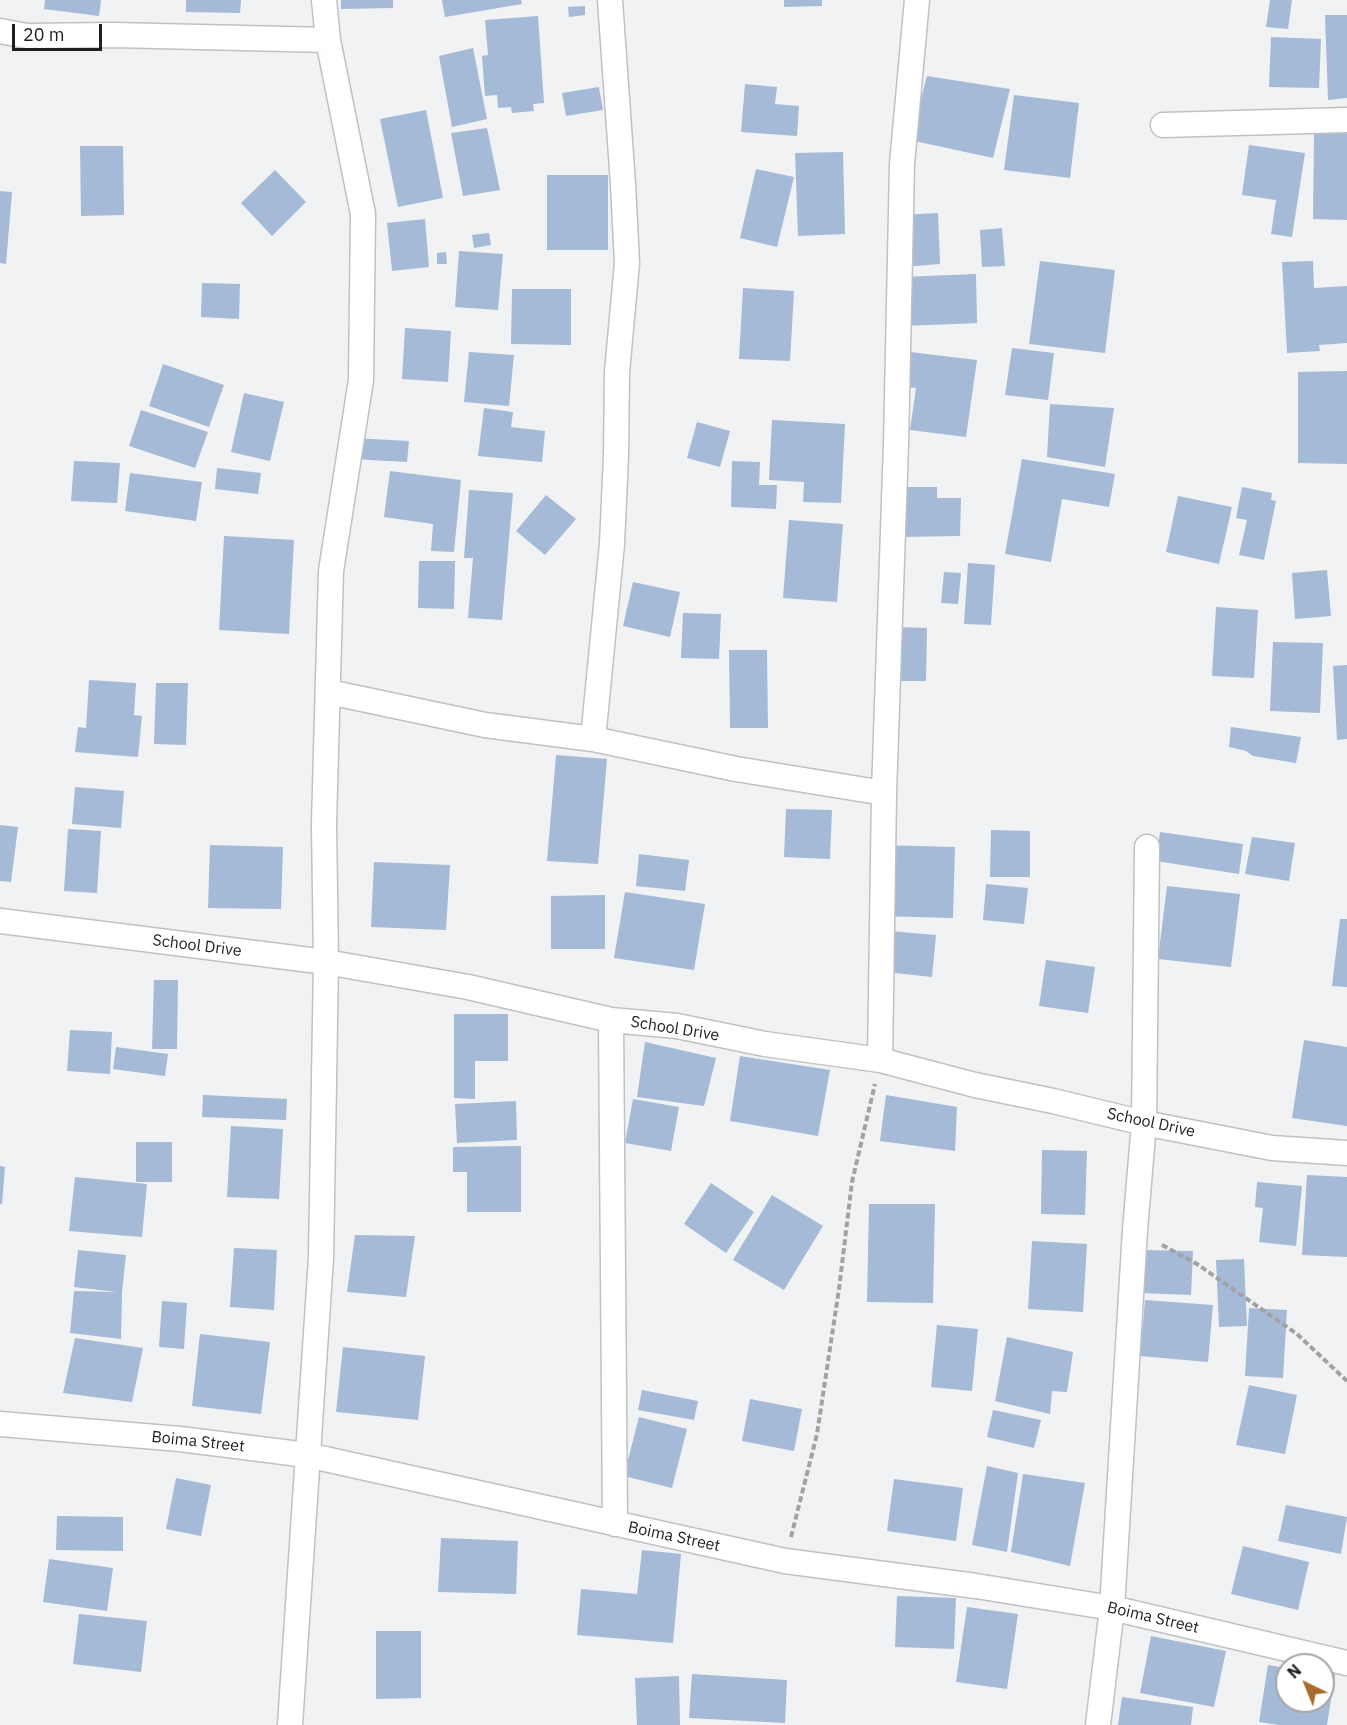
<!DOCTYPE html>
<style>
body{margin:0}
#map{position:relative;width:1347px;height:1725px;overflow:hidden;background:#f1f2f4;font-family:"IBM Plex Sans",sans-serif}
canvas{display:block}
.north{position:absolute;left:1275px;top:1653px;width:60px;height:60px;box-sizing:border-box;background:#fff;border:2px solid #a5a5a6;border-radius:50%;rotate:317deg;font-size:16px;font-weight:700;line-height:24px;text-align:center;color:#1e1f20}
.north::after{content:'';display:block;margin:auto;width:21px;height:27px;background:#a86d2e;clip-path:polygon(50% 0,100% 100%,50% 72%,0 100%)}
.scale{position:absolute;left:12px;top:24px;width:90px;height:27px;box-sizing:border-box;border:3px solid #1e1f20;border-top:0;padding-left:8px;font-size:18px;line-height:21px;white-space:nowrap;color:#1e1f20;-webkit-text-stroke:4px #fff;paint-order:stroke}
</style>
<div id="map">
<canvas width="1347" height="1725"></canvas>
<div class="north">N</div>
<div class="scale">20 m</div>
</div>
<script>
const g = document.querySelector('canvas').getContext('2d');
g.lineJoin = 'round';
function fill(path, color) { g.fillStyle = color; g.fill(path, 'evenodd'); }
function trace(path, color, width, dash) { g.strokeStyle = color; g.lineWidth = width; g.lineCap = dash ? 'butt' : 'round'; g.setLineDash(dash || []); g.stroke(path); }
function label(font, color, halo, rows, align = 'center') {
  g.font = font + ' "IBM Plex Sans",sans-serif'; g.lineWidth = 4.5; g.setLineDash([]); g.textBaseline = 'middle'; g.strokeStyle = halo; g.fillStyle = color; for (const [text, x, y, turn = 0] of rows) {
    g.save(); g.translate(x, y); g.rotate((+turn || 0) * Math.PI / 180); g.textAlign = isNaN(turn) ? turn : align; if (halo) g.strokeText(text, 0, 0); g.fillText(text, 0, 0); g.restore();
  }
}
fill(new Path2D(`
 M45,0H101L99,16L44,9Z
 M186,0H241L240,13L186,12Z
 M341,0H393V8L341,9Z
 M442,0H521L522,4L445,17Z
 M784,0H822V6L784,7Z
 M1270,0H1292L1288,29L1266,27Z
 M585,6V15L569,17L568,7Z
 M1325,15H1347V98L1328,100Z
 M538,16L544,103L533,104L534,111L512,113L511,107L498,108L497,95L485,96L482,56L488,55L485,20Z
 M1271,37L1321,39L1319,88L1269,87Z
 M473,48L487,119L452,127L439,56Z
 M927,76L1010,89L993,158L910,140Z
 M745,84L777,87L775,104L799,106L797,136L741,132Z
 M599,87L603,110L566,116L562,93Z
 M1014,95L1079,103L1070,178L1004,170Z
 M426,110L443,198L398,207L380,119Z
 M487,128L500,190L463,196L451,133Z
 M1314,133H1347V220L1313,219Z
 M1249,145L1305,153L1292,237L1271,234L1276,200L1242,195Z
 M80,146H123L124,215L81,216Z
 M843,152L845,234L798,236L795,153Z
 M756,169L794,177L777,247L740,238Z
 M275,170L306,202L272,236L241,203Z
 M547,175H608V250H547Z
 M0,191L12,192L6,264L0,263Z
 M938,213L940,264L903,267L901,215Z
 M425,219L429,267L392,271L387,223Z
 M1002,228L1005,266L982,267L980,230Z
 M489,233L491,245L474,248L472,235Z
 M459,251L503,254L498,310L455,307Z
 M446,252L447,264H437V253Z
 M1040,261L1115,270L1105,353L1029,344Z
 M1313,261L1314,288L1347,286V343L1319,345L1320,351L1287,353L1282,262Z
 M976,274L977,323L903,326L902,277Z
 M202,283L240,284L239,319L201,317Z
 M743,288L794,291L790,361L739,359Z
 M512,289H571V345L511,344Z
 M405,328L451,331L448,382L402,379Z
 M1012,348L1054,353L1048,400L1005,395Z
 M469,352L514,355L509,406L464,402Z
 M910,352L977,360L966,437L910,430L916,388L906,387Z
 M163,364L224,385L209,427L149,406Z
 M1347,371V464L1298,463V372Z
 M244,393L284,402L270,461L231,452Z
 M1050,404L1114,408L1105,467L1047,457Z
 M484,408L513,412L511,427L545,431L542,462L478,456Z
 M141,410L208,432L195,468L129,446Z
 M772,420L845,424L841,503L803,502L804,482L769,480Z
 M697,422L730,431L720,467L687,458Z
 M353,438L409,441L407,462L351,459Z
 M1022,459L1115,474L1109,507L1062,499L1051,562L1005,554Z
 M74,461L120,463L117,503L71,501Z
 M732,461L760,462L759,485H777L776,509L731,507Z
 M217,468L261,473L258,494L215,489Z
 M390,471L461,480L454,552L431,551L433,524L384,517Z
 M130,473L202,482L196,521L125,511Z
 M901,487H937V498H961L960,536L901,537Z
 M1242,487L1272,493L1271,500L1276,501L1264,560L1239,555L1247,520L1236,518Z
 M469,490L513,493L502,620L468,618L473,558H464Z
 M546,495L576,519L545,555L516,531Z
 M1178,496L1232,507L1219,564L1166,552Z
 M789,520L843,524L837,602L783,598Z
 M224,536L294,540L289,634L219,630Z
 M419,561H455L454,609L418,608Z
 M968,563L995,565L991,625L964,624Z
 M1327,570L1331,616L1295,619L1292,573Z
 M944,572L961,573L958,604L941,603Z
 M633,582L680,592L670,637L623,626Z
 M1216,607L1258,610L1254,678L1212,676Z
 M683,613L721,614L719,659L681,658Z
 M897,627L927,628L926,681H896Z
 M1273,642L1323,643L1320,713L1270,711Z
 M729,650H767L768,728H730Z
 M1347,665V739L1337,740L1333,666Z
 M89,680L136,683L134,715L142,716L138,757L75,752L78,727L86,728Z
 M156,683H188L186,745L154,744Z
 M1231,727L1301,737L1296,763L1253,756L1246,751L1229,747Z
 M556,755L607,759L598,864L547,861Z
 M75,787L124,791L121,828L72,824Z
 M786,809L832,810L830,859L784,857Z
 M0,825L18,827L11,882L0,881Z
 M68,829L101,831L97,893L64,891Z
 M991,830L1030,831V877H990Z
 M1160,832L1243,844L1239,874L1156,861Z
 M1252,837L1295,843L1289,881L1245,874Z
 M210,845L283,847L281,909L208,908Z
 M880,845L955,847L953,918L878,916Z
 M639,854L689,860L685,891L636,886Z
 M374,862L450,865L446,930L371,927Z
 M986,884L1028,888L1024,924L983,920Z
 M1167,886L1240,894L1231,967L1158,959Z
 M625,892L705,904L694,970L614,958Z
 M605,895V949H551V896Z
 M1340,919H1347V987L1332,986Z
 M890,931L936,935L932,977L886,972Z
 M1046,960L1095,967L1088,1013L1039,1006Z
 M154,980H178L177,1049H152Z
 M454,1014H508V1061H475V1099L454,1098Z
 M70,1030L112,1032L110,1074L67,1071Z
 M1304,1040L1347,1047V1126L1292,1118Z
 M645,1042L716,1058L704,1106L637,1097Z
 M116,1047L168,1054L165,1076L113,1069Z
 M740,1056L830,1070L818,1136L730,1121Z
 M203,1095L287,1099L286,1120L202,1117Z
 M886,1095L957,1107L955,1151L880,1141Z
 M633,1099L679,1107L671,1151L625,1143Z
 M516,1101L517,1140L457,1143L455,1104Z
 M231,1126L283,1129L279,1199L227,1197Z
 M136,1142H172V1182H136Z
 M521,1146V1212H467V1172H453V1147Z
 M1042,1150L1087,1151L1085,1215L1041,1214Z
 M0,1166L5,1167L2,1204H0Z
 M1307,1175L1347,1177V1257L1302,1255Z
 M75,1177L147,1184L142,1237L69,1231Z
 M1257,1182L1302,1186L1296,1246L1259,1242L1263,1208L1255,1207Z
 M711,1183L754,1212L726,1253L684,1224Z
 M772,1195L823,1226L784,1290L733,1260Z
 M869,1204H935L933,1303L867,1302Z
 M355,1235L415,1236L406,1297L347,1292Z
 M1032,1241L1087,1244L1083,1312L1028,1309Z
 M234,1248L277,1250L274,1310L230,1307Z
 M78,1250L126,1255L122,1292L121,1339L70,1333L74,1291L117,1292L74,1287Z
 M1142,1250L1193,1251L1191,1295L1140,1293Z
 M1244,1259L1247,1326L1219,1327L1216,1260Z
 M1145,1300L1213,1305L1208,1362L1140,1356Z
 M162,1301L187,1303L184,1349L159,1347Z
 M1249,1308L1287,1310L1283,1378L1245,1376Z
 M937,1325L978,1329L972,1391L931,1387Z
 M200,1334L270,1342L261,1414L192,1406Z
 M1007,1337L1073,1352L1067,1392L1052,1391L1050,1414L995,1401Z
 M75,1338L143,1348L132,1402L63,1393Z
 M343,1347L425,1356L418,1420L336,1412Z
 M1249,1385L1297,1395L1285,1454L1236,1445Z
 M642,1390L698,1401L694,1420L638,1410Z
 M750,1399L802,1409L794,1451L742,1441Z
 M993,1410L1041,1420L1034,1448L987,1437Z
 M639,1417L687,1429L672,1488L624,1476Z
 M987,1466L1018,1473L1007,1552L972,1545Z
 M1023,1474L1085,1483L1070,1566L1011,1552Z
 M176,1478L211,1485L201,1536L166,1529Z
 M894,1479L963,1488L956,1541L887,1531Z
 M1286,1505L1347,1517L1341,1554L1278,1541Z
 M57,1516L123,1517V1551L56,1550Z
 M441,1538L518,1541L516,1594L438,1592Z
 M1243,1546L1309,1562L1298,1610L1231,1594Z
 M642,1550L681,1554L673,1643L577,1635L581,1589L637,1594Z
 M49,1559L113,1568L107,1611L43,1602Z
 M897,1596L956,1598L954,1649L895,1647Z
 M967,1607L1018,1614L1007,1689L956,1682Z
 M79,1614L147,1621L141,1672L73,1664Z
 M376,1631H421V1698L376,1699Z
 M1151,1636L1226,1651L1214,1707L1140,1693Z
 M1268,1665L1287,1668V1701H1323V1673L1335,1674L1327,1725H1279L1259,1722Z
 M692,1674L787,1680L785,1723L689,1718Z
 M679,1676L680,1725H637L635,1678Z
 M1122,1697L1193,1707L1191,1725H1118Z`), '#a5bad6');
const street = new Path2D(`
 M0,31L27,36L114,35L328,40
 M1163,125L1347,120
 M329,692L485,725L593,739L736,769L884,793
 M593,739L612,544L616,456L617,372L627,263L623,184L610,0
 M0,921L326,962L468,987L611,1020L677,1026L765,1044L880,1060L975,1085L1053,1101L1144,1123L1272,1148L1347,1153
 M611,1020L615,1524
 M880,1060L884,793L896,444L902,164L917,0
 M0,1424L180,1439L307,1455L785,1561L976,1586L1112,1608L1347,1663
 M290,1725L321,1258L326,962L324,824L331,571L361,380L363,214L328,40L324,0
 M1098,1725L1112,1608L1135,1230L1144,1123L1147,847`);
trace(street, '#bfc1c3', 27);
trace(new Path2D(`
 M1162,1245L1197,1264L1297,1334L1347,1381
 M791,1537L817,1434L839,1289L852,1182L875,1084`), '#a1a2a3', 4, [6, 3]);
trace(street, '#fff', 24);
label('16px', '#1e1f20', '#fff', [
 ["School Drive",197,946,7],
 ["School Drive",675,1029,9],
 ["School Drive",1151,1123,12],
 ["Boima Street",198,1442,6],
 ["Boima Street",674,1537,12],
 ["Boima Street",1153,1618,13]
]);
</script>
